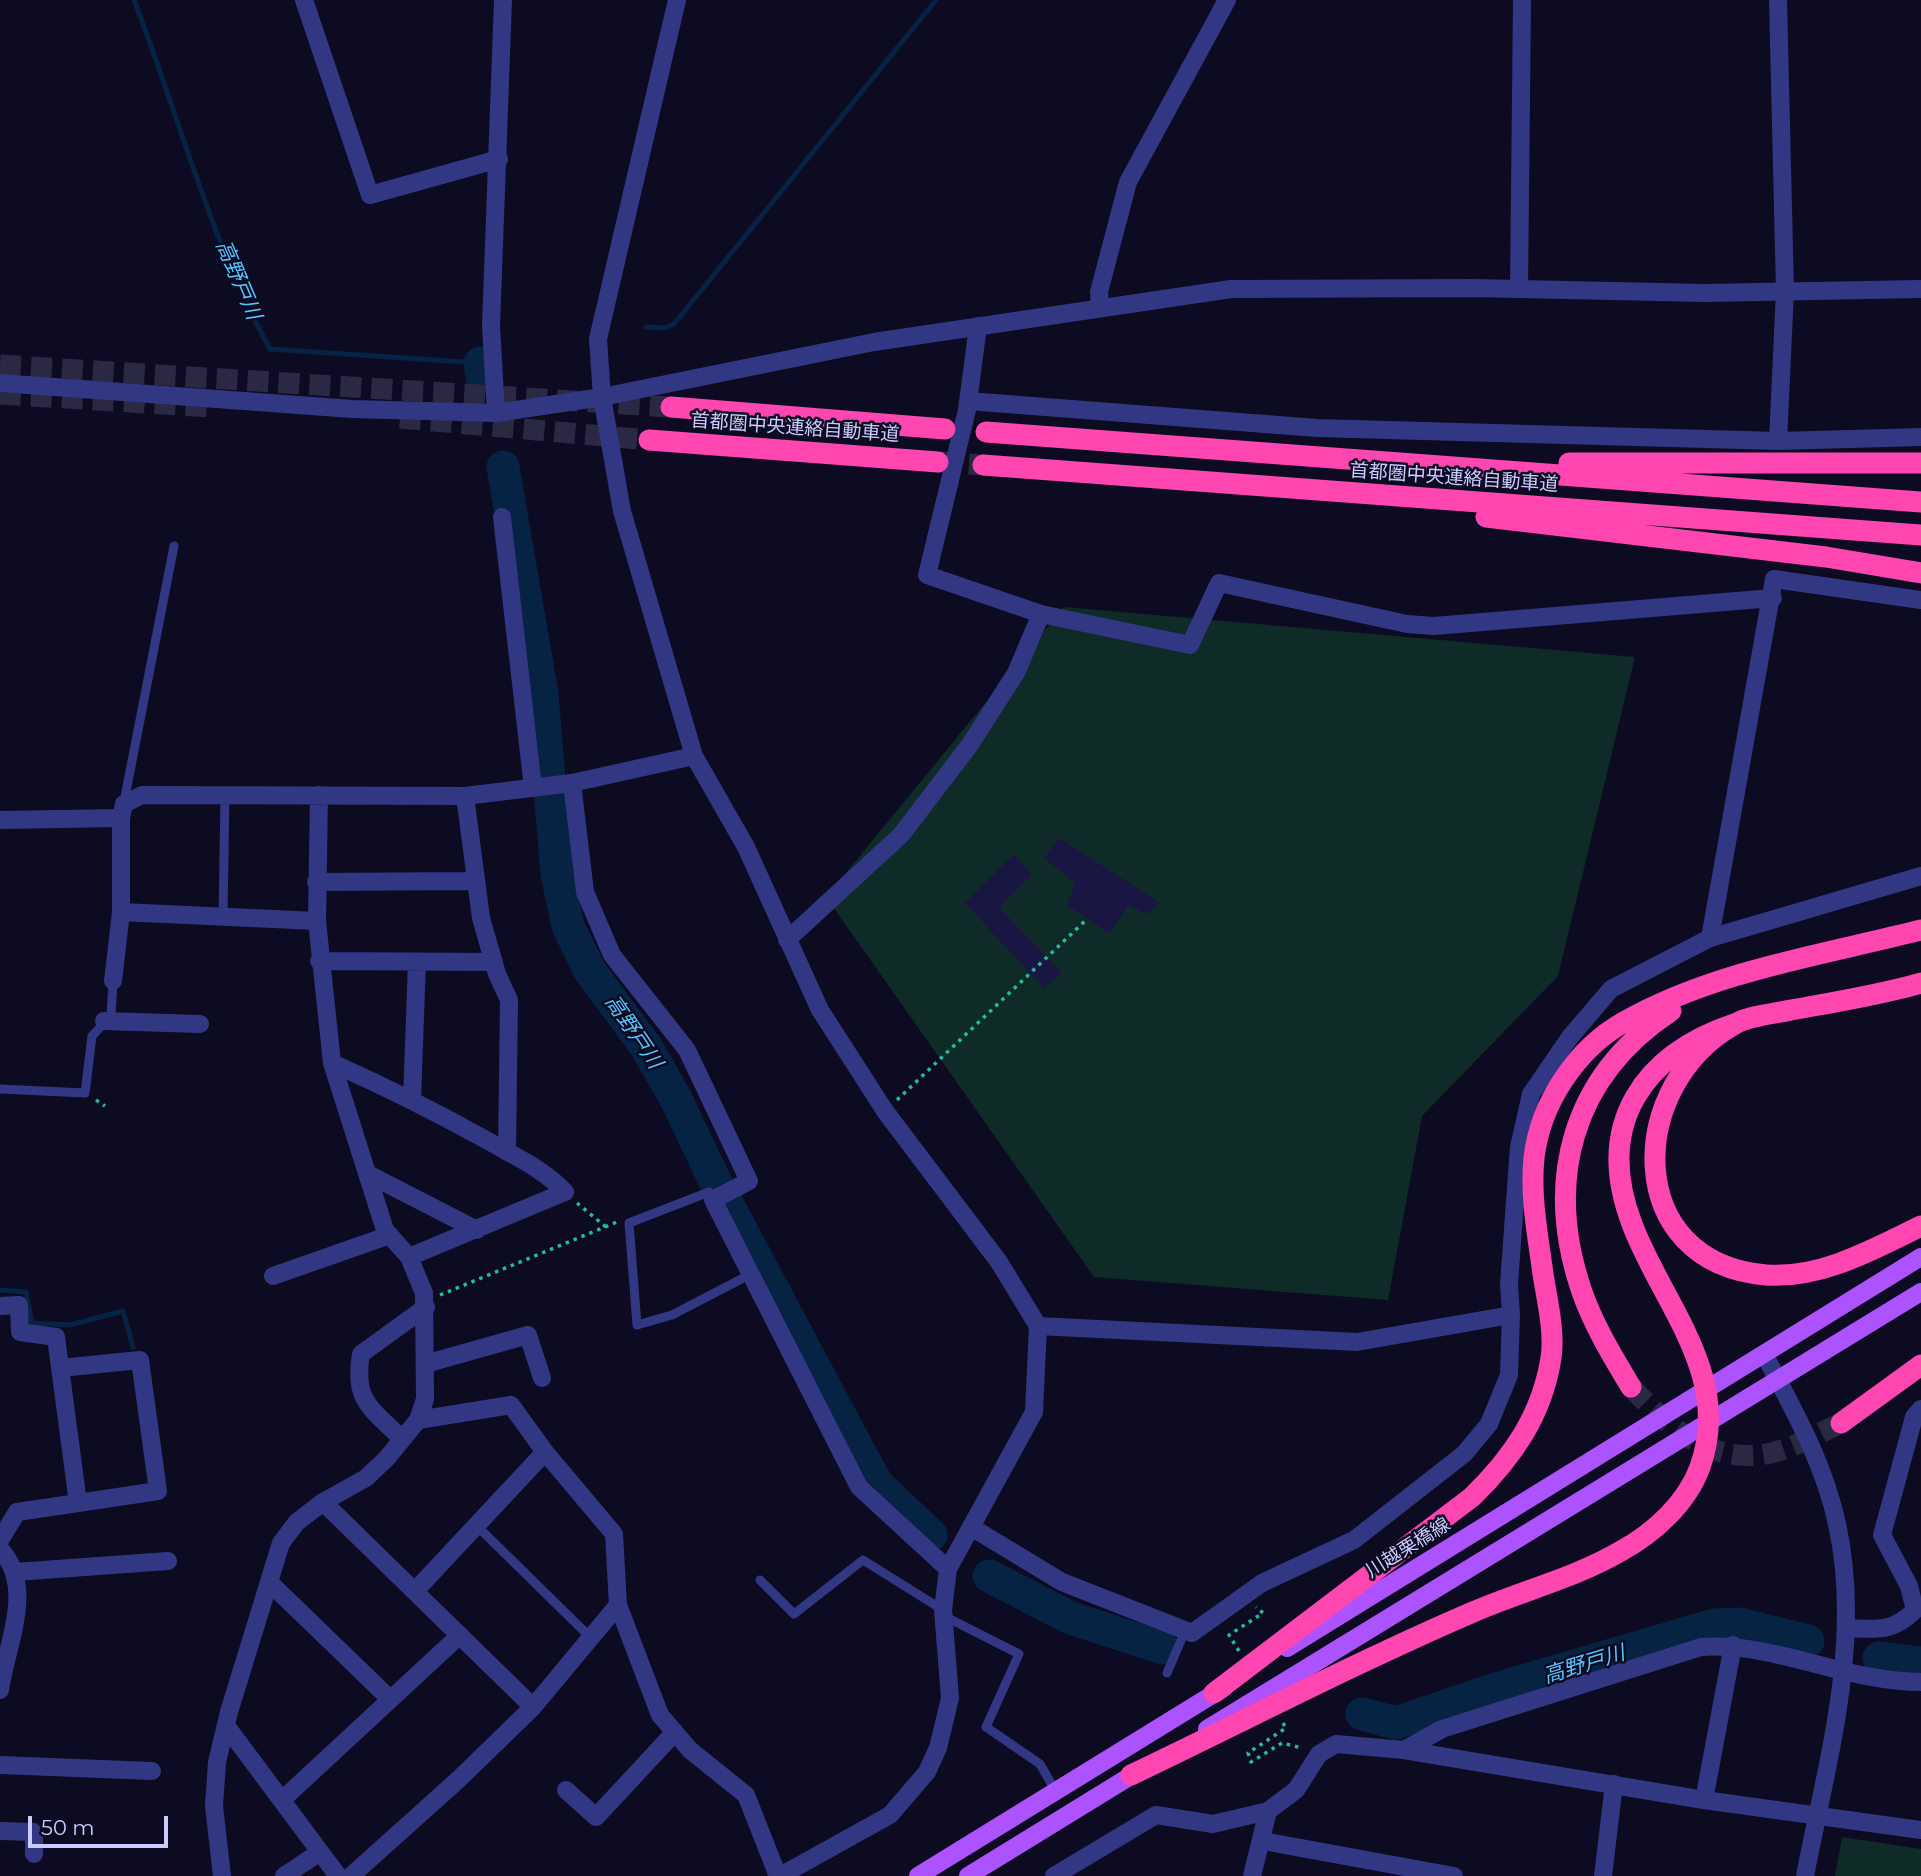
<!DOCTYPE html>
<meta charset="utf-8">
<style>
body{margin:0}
#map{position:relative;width:1921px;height:1876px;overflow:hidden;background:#0d0b21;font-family:Montserrat,sans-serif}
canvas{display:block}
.scale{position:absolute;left:28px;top:1816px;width:140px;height:32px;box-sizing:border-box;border:4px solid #cccbff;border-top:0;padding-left:9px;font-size:21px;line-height:24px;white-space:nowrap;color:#cccbff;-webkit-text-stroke:5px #0d0b21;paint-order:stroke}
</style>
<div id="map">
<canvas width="1921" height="1876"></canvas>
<div class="scale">50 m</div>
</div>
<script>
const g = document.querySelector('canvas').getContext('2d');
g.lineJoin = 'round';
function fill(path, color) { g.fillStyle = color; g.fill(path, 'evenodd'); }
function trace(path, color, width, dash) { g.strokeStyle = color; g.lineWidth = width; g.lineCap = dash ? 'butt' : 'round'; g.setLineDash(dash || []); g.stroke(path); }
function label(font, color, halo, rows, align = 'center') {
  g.font = font + ' Montserrat,"Noto Sans JP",sans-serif'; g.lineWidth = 5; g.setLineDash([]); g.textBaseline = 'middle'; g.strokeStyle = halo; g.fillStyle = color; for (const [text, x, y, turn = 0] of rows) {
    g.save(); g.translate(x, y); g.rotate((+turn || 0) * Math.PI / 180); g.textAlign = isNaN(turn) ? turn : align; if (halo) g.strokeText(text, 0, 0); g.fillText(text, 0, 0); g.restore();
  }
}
fill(new Path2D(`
 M1064,607L1635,657L1558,976L1422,1116L1388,1300L1094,1277L826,897Z
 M1842,1837L1921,1849V1876H1835Z`), '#0e2b27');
trace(new Path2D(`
 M134,0C179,116 210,240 270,349L480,363
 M646,327L665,328L674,324L936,0
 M0,1290L26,1292L32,1323L70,1325L123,1311L133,1347`), '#072344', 5);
trace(new Path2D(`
 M480,363L482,376
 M503,467L542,694L557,874L568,926L590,971L647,1048L676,1099L714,1179L867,1466L878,1485L931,1535
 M989,1576L1071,1618L1163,1648
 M1879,1658L1921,1663
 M1362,1714L1396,1723L1492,1690L1714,1625L1739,1624L1808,1641`), '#072344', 33);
fill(new Path2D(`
 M1059,838L1160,903L1147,914L1128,905L1110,934L1067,905L1075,883L1044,858Z
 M1014,854L1032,875L999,907L1062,973L1044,988L965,903Z`), '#1a1643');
trace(new Path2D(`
 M0,365L671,407
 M0,394L211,407
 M400,418L649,440
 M938,462L983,465
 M1631,1387C1667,1425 1708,1464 1766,1454C1792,1449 1817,1434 1841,1423`), '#2a2842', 21, [21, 10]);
trace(new Path2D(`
 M96,1100L105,1106
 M897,1100L1086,920
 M577,1203L606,1227
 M440,1295L617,1222
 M1239,1651L1229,1635L1263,1613L1256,1607
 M1283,1723L1286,1728L1248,1753L1251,1762L1282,1743L1302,1748`), '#24baa2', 3.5, [3.5, 5]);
trace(new Path2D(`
 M124,802L174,546
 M223,917L225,795
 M0,1089L85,1093L92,1036L111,1016L113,981
 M713,1200L709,1192L629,1223L637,1325L672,1315L751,1274
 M476,1525L590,1637
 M760,1580L794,1614L863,1560L943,1610
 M944,1616L1019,1654L986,1727L1040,1764L1056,1792
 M1167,1673L1185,1631`), '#323784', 9);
trace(new Path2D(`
 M304,0L370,195L499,159
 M1519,289L1522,0
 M1100,308L1099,292L1128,182L1227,0
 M978,326L967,410L927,575L1041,614
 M968,401L1317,428L1778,441L1921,437
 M496,413L491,326L503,0
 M502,517L533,788
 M1774,579L1921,600
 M572,783L585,892L612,955L687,1050L749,1181L713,1200L859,1487L948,1569
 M465,796L481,918L497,974L509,1000L507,1152
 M0,820L121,818L124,804L142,795L465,796L572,783L694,756
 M316,882L475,881
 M121,912L317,921
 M787,940L901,835L969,746L1016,673L1041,614L1190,645L1219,583L1407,624L1434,626L1773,598
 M319,961L494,962
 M113,981L121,912V818
 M104,1021L200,1024
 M332,1063C386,1087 438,1113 490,1142C516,1157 545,1170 565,1192L409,1257
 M412,1099L417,962
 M368,1174L477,1230
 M273,1276L390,1235
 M0,1306L19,1305L20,1332L56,1337L78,1503L17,1512L0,1540
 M1038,1326L1357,1342L1511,1315L1509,1284L1519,1147L1531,1094L1570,1037L1611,989L1710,938L1921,876
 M425,1364L528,1335L542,1378
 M60,1368L140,1360L158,1491L78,1503
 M402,1439C371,1408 353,1401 361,1354L426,1307
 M323,1502L533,1707
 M971,1527L1062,1582L1192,1633L1262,1583L1354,1540L1464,1454L1489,1424L1509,1375L1511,1315
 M0,1549C36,1587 6,1646 0,1690
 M15,1572L168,1561
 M269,1582L390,1699
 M415,1591L545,1452
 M618,1605L660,1715L690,1750L746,1795L778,1876
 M1846,1628C1877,1629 1892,1633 1915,1610L1909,1586L1882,1535L1914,1417L1921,1409
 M227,1727L338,1876
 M1404,1750L1442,1729L1701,1647C1775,1642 1846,1682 1921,1682
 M0,1765L152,1771
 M566,1790L596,1817L675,1732
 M282,1800L460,1635
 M1704,1800L1733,1645
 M0,1831L34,1832V1854
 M1263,1841L1454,1876
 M222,1876L214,1806L217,1762L229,1712L281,1543L297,1522L323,1502L366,1478L387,1458L418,1420L425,1399L424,1293L409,1257L385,1230L332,1063L317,921L319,795
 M284,1876L320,1852
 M351,1876L459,1779L533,1707L618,1605L614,1534L545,1452L511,1405L418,1420
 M1252,1876L1268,1811
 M1603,1876L1614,1784`), '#323784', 18);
trace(new Path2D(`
 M677,0L598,339L602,397L622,511L694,756L746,847L820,1010L885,1111L999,1262L1038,1326L1034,1412L948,1569L943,1610L950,1698L938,1748L927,1772L890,1815L780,1876
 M0,383L352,409L496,413L602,397L874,342L1231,289L1473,288L1705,293L1921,289
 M1778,441L1785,291L1778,0
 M1710,938L1774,579
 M1764,1354C1793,1408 1824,1463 1837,1524C1863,1642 1827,1761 1805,1876
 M1054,1876L1156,1815L1213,1824L1268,1811L1296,1790L1319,1754L1336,1744L1404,1750L1704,1800L1921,1830`), '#323784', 18);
trace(new Path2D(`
 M1287,1648L1921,1257
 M1207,1729L1921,1292
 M918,1876L1225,1687
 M968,1876L1142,1769`), '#ad52ff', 18);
trace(new Path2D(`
 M671,407L945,429
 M986,432L1921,502
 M649,440L938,462
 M1569,463H1921
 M983,465L1921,535
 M1486,517L1826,557L1921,573
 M1921,983C1879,995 1835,1002 1791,1010C1774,1014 1751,1015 1735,1024C1625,1085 1622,1263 1766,1275C1821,1279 1874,1249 1921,1226
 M1631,1387C1613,1357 1594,1326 1582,1292C1544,1181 1571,1077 1671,1011
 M1841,1423L1921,1365
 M1214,1693L1472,1497C1513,1457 1542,1415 1551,1358C1555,1332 1547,1300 1543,1274C1538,1236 1530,1197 1534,1158C1540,1104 1576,1049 1624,1022C1713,971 1823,955 1921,930
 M1131,1775C1244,1721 1357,1662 1473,1612C1521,1591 1575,1578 1621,1551C1654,1533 1687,1503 1700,1467C1733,1375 1662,1304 1632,1224C1594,1124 1643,1054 1737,1023`), '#ff46b1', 21);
label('19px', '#cccbff', '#0d0b21', [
 ["首都圏中央連絡自動車道",795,428,4],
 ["首都圏中央連絡自動車道",1454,478,4],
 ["川越栗橋線",1408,1548,-32]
]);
label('italic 21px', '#59c3ff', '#0d0b21', [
 ["高野戸川",238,280,67],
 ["高野戸川",633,1032,56],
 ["高野戸川",1584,1665,-17]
]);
</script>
